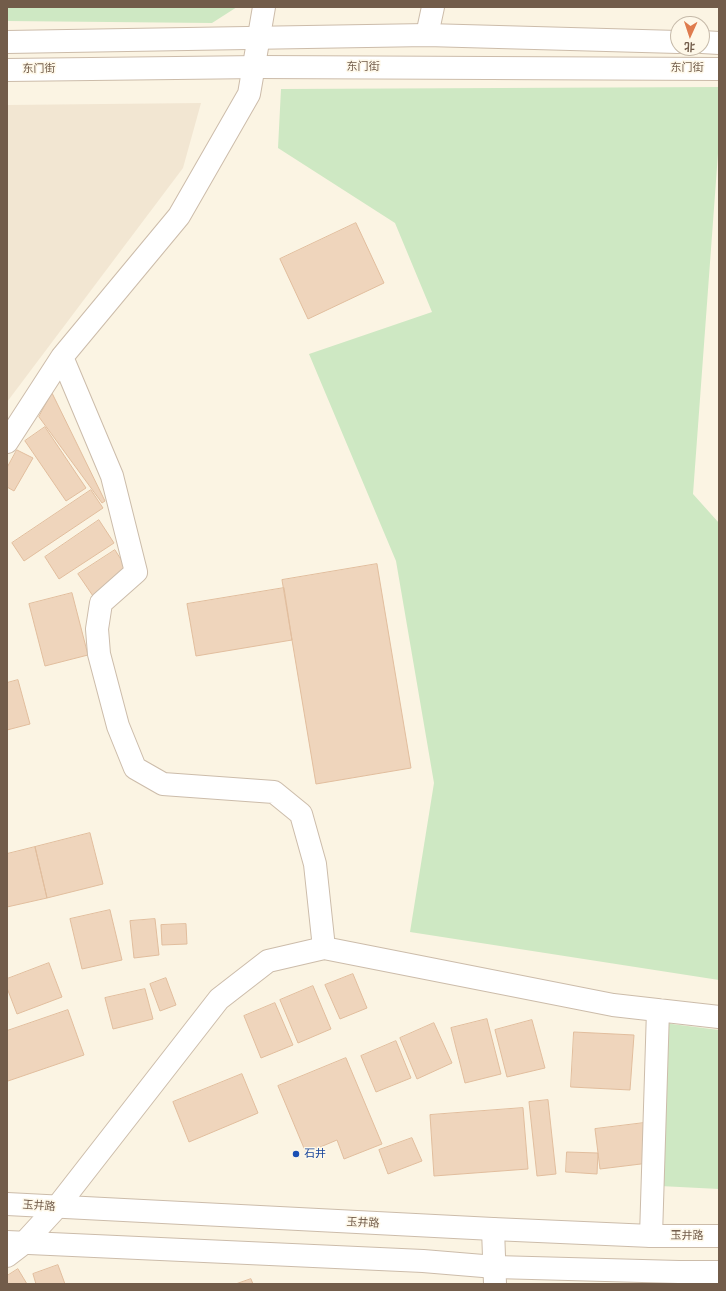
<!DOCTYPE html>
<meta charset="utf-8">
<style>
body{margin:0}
#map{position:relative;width:726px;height:1291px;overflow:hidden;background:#fbf4e3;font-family:Manrope,"Noto Sans SC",sans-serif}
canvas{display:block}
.frame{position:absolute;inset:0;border:8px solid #725c4a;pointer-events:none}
.north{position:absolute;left:670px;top:16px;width:40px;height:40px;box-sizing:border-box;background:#fef8e9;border:1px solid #c6baa9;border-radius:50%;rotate:183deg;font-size:11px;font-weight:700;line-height:16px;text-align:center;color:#725c4a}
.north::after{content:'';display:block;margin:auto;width:14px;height:18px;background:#df7c4e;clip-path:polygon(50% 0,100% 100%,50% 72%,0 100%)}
</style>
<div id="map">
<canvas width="726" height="1291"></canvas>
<div class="frame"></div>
<div class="north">北</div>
</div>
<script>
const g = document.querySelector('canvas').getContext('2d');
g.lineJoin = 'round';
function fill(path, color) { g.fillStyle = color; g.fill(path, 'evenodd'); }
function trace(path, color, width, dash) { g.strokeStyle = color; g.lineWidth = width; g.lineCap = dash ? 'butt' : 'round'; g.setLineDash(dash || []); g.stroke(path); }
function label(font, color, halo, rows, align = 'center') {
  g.font = font + ' Manrope,"Noto Sans SC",sans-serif'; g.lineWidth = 3; g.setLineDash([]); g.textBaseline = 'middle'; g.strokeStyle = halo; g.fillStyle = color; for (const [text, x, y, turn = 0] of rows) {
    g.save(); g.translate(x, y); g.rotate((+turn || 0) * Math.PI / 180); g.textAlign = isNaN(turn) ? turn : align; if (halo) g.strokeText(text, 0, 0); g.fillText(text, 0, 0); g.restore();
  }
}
fill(new Path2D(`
 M201,103L183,168L7,402V105Z`), '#f2e6d2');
fill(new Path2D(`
 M7,7H237L212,23L7,21Z
 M719,87V140L693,494L719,523V980L410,932L434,783L396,561L309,354L432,312L395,223L278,148L281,89Z
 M664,1023L719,1030V1189L660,1186Z`), '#cee8c3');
const building = new Path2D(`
 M356,223L384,283L308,319L280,259Z
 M52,393L105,501L102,503L39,417Z
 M45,427L86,488L66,501L25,441Z
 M17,450L33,458L14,491L7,487V468Z
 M91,490L103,508L24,561L12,543Z
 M99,520L114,543L59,579L45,557Z
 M115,550L129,572L93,596L78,574Z
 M377,564L411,768L316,784L282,580Z
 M284,588L292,640L196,656L187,604Z
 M72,593L88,655L45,666L29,604Z
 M18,680L30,724L7,730V683Z
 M90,833L103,884L47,898L35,847Z
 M35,847L47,898L7,907V854Z
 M110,910L122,960L82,969L70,919Z
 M155,919L159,955L134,958L130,921Z
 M186,924L187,944L162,945L161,925Z
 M49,963L62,997L17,1014L7,988V979Z
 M353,974L367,1008L340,1019L325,985Z
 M166,978L176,1005L160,1011L150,984Z
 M313,986L331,1029L298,1043L280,1000Z
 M145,989L153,1019L113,1029L105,998Z
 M275,1003L293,1045L261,1058L244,1016Z
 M68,1010L84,1055L8,1081L7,1079V1031Z
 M487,1019L501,1074L465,1083L451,1028Z
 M532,1020L545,1068L507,1077L495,1030Z
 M434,1023L452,1063L417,1079L400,1038Z
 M574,1032L634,1035L630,1090L571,1087Z
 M396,1041L411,1078L376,1092L361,1056Z
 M346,1058L382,1144L344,1159L337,1140L306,1153L278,1086Z
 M242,1074L258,1113L189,1142L173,1102Z
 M548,1100L556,1174L537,1176L529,1102Z
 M523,1108L528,1169L434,1176L430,1115Z
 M644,1123L649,1163L600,1169L595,1129Z
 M412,1138L422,1161L388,1174L379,1150Z
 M567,1152L598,1153L597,1174L566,1172Z
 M58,1265L65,1284H36L33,1274Z
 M18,1269L27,1284H7V1276Z
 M251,1279L253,1284H236Z`);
fill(building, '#efd5bc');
trace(building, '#e1bd9d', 1);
const minor = new Path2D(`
 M427,35L433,7
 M62,357L112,476L136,572L101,603L97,629L99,654L118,726L135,768L163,784L274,792L301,814L315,864L324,948
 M7,442L62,357L179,216L249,94L264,7
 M493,1229L495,1284
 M651,1236L658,1010
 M7,1256L24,1243L57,1207L219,999L268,961L324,948L613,1005L719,1017`);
const tertiary = new Path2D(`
 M7,42L427,35L678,42
 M702,42L719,43
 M7,70L260,67L719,69
 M7,1204L493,1229L651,1236H719
 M7,1242L423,1261L495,1267L679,1272H719`);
trace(minor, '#ccbcaa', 24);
trace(tertiary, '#ccbcaa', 24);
trace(minor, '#fff', 22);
trace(tertiary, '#fff', 22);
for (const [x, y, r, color] of [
 [296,1154,4,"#1a4fb4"]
]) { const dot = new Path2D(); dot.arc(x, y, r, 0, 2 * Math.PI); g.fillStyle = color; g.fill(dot); trace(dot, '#fef8e9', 1.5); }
label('11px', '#725c4a', '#fef8e9', [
 ["东门街",363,67],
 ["东门街",687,68],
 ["东门街",39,69,-1],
 ["玉井路",39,1206,4],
 ["玉井路",363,1223,3],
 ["玉井路",687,1236]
]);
label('11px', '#164399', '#fef8e9', [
 ["石井",304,1154]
], 'left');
</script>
